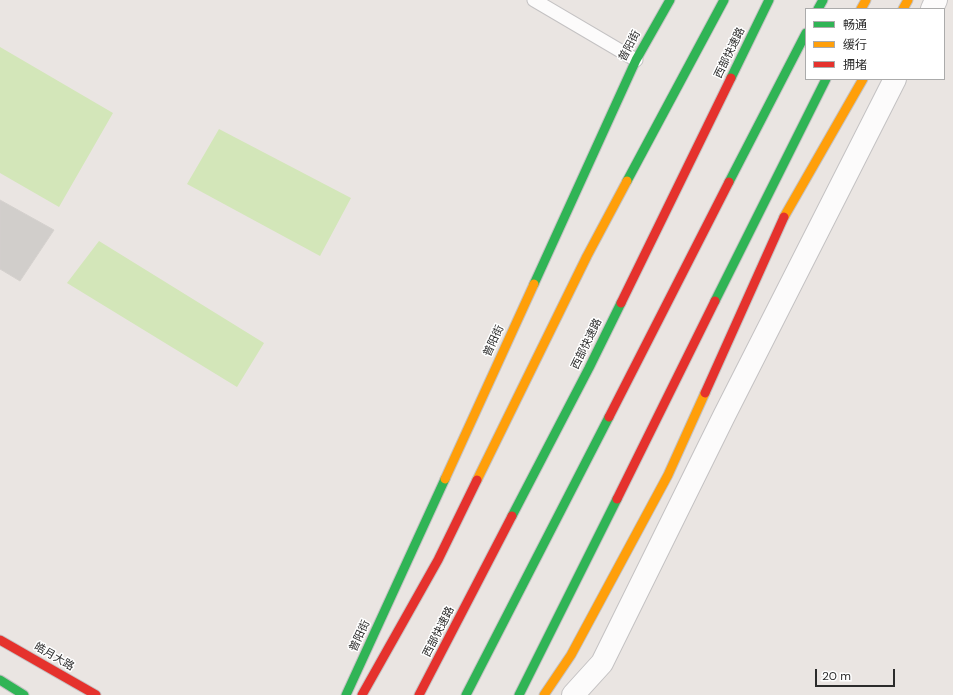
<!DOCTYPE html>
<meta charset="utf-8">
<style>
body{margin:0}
#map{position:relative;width:953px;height:695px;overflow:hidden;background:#eae5e2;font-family:"DM Sans","Noto Sans SC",sans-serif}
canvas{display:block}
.legend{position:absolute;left:805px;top:8px;width:140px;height:72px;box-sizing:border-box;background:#fff;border:1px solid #ababab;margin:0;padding:5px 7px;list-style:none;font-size:12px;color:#2c2c2c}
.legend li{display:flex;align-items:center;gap:8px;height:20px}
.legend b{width:20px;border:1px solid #ababab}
.scale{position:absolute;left:815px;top:669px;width:80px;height:18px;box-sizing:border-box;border:2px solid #2c2c2c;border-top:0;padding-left:5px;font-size:12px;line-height:14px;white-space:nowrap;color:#2c2c2c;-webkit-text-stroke:3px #fff;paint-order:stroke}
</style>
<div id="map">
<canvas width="953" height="695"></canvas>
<ul class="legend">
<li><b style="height:5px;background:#30b455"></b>畅通</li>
<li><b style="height:5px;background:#ff9f0a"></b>缓行</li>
<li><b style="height:5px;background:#e5322d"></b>拥堵</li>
</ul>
<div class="scale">20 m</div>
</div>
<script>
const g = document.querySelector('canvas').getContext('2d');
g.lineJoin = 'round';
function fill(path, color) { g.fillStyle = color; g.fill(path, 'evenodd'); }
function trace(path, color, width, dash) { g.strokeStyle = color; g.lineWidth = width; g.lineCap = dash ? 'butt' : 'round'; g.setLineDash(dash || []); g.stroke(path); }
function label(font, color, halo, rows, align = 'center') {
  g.font = font + ' "DM Sans","Noto Sans SC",sans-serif'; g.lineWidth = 3; g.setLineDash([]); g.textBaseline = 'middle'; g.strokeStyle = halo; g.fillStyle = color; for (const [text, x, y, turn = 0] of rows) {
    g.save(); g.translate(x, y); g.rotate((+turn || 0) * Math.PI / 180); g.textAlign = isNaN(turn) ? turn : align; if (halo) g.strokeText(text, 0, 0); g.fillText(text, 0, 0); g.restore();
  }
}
fill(new Path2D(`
 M0,47L113,113L59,207L0,173Z
 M219,129L351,198L320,256L187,184Z
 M99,241L264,343L237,387L67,283Z`), '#d3e6b9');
const building = new Path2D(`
 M0,200L54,230L20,281L0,269Z`);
fill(building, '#d1cecb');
trace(building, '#d5d1ce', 1);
const lane = new Path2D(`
 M534,0L636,60`);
const street = new Path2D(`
 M932,9L936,0
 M573,695L602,663L724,416L895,79`);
const fast = new Path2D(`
 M818,9L823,0
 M731,78L769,0
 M627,181L724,0
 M729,182L806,33
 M534,284L636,60L670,0
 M715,301L826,79
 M512,516L589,368L621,303
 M0,680L24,695
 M346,695L445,479
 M466,695L609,417
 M519,695L617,499`);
const slow = new Path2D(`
 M861,9L866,0
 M903,9L908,0
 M784,217L863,79
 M445,479L534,284
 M477,480L587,256L627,181
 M544,695L571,655L668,475L705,393`);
const jam = new Path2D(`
 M621,303L731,78
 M705,393L784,217
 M609,417L729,182
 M617,499L715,301
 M0,640L96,695
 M362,695L438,560L477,480
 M419,695L512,516`);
trace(lane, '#c4c2c3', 15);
trace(street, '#c4c2c3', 24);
trace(fast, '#c4c2c3', 11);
trace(slow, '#c4c2c3', 11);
trace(jam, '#c4c2c3', 11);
trace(lane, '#fcfbfb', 13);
trace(street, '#fcfbfb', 22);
trace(fast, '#30b455', 9);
trace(slow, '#ff9f0a', 9);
trace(jam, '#e5322d', 9);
label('11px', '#2c2c2c', '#fff', [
 ["普阳街",630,46,-62],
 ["西部快速路",730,53,-64],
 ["普阳街",494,341,-65],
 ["西部快速路",587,344,-64],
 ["西部快速路",439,632,-63],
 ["普阳街",360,636,-65],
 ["皓月大路",54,657,30]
]);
</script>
